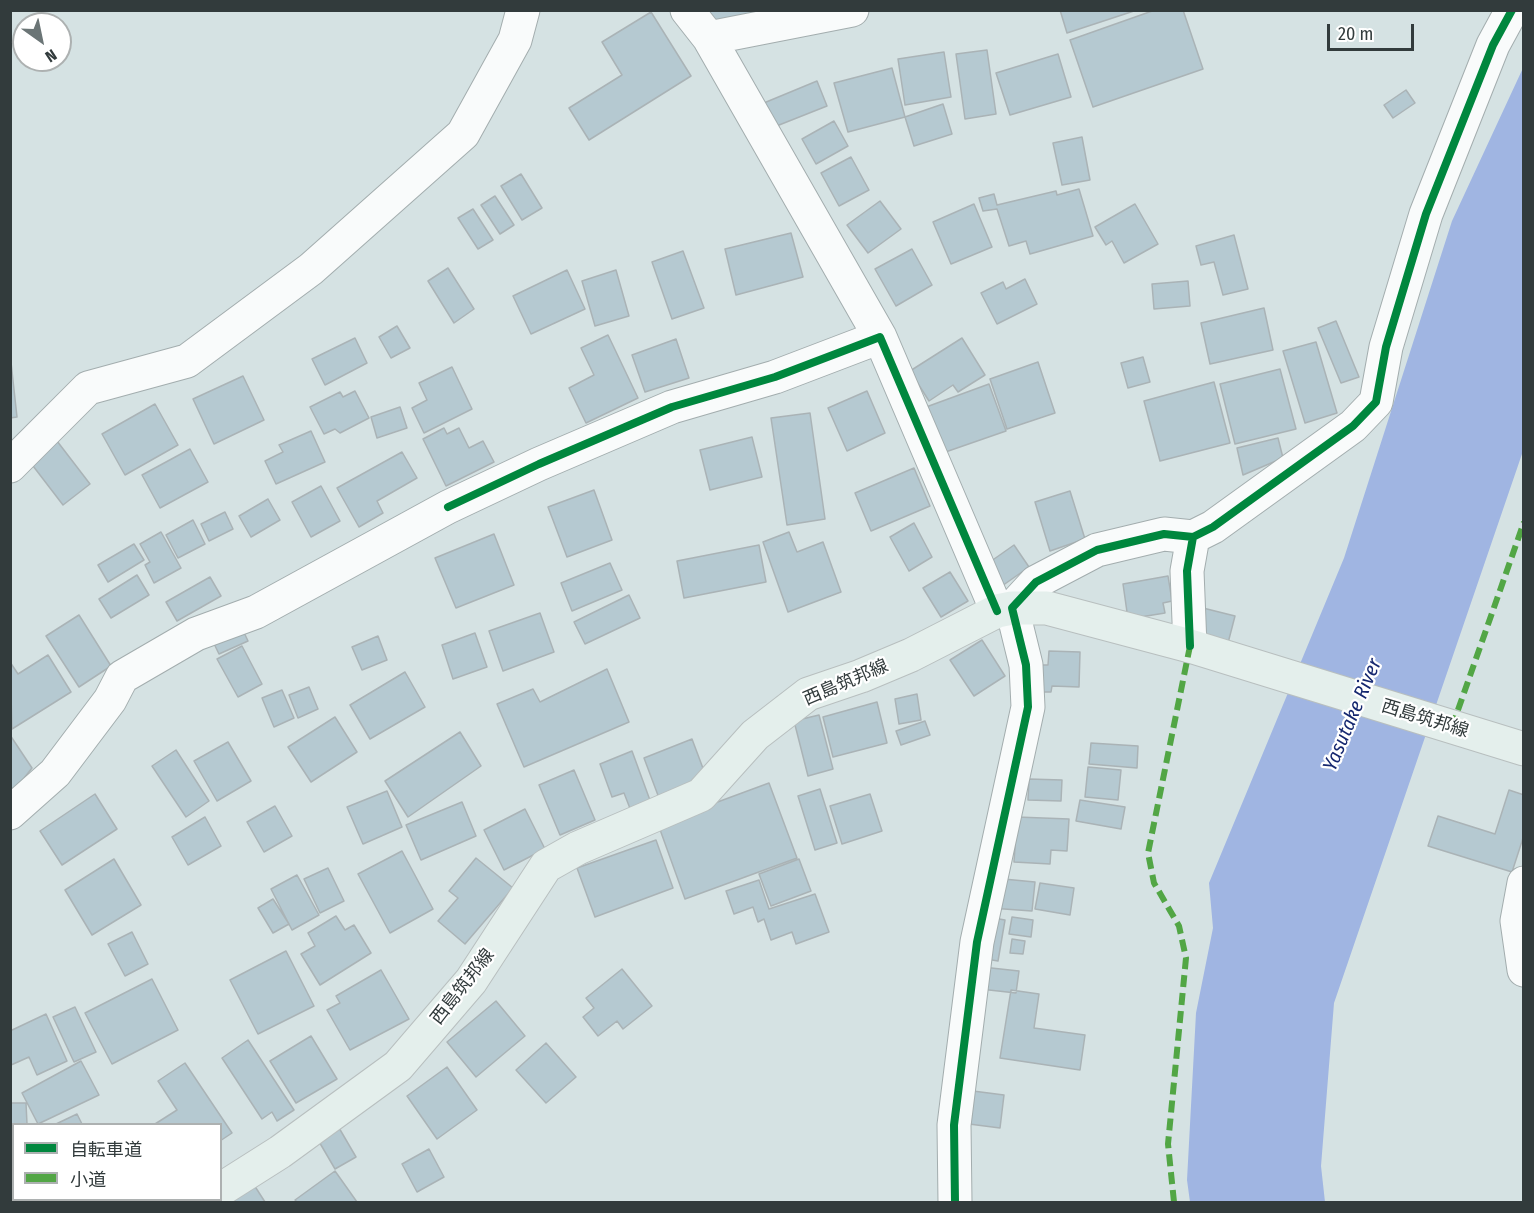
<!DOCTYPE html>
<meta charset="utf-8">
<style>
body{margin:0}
#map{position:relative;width:1534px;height:1213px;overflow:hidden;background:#d5e2e3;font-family:"Fira Sans Condensed","Noto Sans JP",sans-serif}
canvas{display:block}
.frame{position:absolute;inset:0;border:12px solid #323b3c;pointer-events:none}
.legend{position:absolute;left:12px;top:1123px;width:210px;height:78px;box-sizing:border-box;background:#fff;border:2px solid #adb1b1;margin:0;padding:8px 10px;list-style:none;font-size:18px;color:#323b3c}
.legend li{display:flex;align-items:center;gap:12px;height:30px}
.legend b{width:30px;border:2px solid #adb1b1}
.north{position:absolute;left:12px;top:12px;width:60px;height:60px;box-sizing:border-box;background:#fff;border:2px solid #adb1b1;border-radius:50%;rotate:147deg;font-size:16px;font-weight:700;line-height:24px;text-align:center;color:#323b3c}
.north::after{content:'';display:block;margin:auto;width:21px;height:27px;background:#6b7576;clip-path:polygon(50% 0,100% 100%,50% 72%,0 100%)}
.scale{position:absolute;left:1327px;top:24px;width:87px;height:27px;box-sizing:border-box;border:3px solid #323b3c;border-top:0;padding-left:8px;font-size:18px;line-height:21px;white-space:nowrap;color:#323b3c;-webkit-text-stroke:4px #fff;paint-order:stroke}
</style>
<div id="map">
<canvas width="1534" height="1213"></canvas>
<div class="frame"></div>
<ul class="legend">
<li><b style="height:8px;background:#00873e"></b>自転車道</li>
<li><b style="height:8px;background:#52a645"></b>小道</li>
</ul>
<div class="north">N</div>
<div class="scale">20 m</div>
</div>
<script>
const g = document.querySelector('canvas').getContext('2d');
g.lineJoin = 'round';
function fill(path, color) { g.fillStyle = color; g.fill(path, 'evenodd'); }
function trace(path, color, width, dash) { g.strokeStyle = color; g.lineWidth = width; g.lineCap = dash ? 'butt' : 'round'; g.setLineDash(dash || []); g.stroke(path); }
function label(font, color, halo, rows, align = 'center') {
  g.font = font + ' "Fira Sans Condensed","Noto Sans JP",sans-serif'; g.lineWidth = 4.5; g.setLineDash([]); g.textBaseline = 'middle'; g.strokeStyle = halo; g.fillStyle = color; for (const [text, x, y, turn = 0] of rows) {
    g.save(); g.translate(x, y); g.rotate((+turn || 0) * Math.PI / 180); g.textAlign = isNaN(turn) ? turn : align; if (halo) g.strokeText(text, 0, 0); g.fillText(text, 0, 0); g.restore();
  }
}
fill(new Path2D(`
 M1523,68V451L1334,1003L1321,1166L1325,1202H1190L1187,1180L1196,1013L1213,928L1209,883L1344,558L1452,221Z`), '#a0b5e2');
const building = new Path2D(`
 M703,10H783L706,24Z
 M1060,10H1137L1067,33Z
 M1155,10H1183L1203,69L1093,107L1070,40Z
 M651,12L691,76L589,140L569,108L622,75L602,42Z
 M987,50L996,114L965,119L956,54Z
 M944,52L951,97L905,105L898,59Z
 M1058,54L1071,97L1010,115L996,73Z
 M892,68L905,117L848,132L834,83Z
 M817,81L827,106L769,129L759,105Z
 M1406,90L1415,103L1393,118L1384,105Z
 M943,104L952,134L914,146L905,117Z
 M834,121L848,146L816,164L802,139Z
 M1082,137L1090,180L1062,185L1053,143Z
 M851,157L869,190L839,206L821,173Z
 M521,174L542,208L522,220L501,186Z
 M1079,189L1093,236L1030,254L1026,241L1009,246L997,209L983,211L979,198L994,194L997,205L1056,191L1057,195Z
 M495,196L514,225L500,234L481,205Z
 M880,201L901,229L868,253L847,225Z
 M974,204L992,247L951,264L933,222Z
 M1135,204L1158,244L1124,263L1112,241L1106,245L1095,227Z
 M473,209L493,240L478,249L458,218Z
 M791,233L803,277L736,295L725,249Z
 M1234,235L1248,289L1223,295L1214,262L1201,265L1196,246Z
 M912,249L932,285L896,306L875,269Z
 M683,251L704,308L672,319L652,262Z
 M448,268L474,309L454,323L428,281Z
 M567,270L585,309L531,334L513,296Z
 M616,270L629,316L595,326L582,281Z
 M1025,279L1037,304L997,324L981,293L1003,282L1006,289Z
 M1188,281L1190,306L1154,309L1152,284Z
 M1264,308L1273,350L1210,364L1201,323Z
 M1336,321L1359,377L1341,383L1318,328Z
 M397,326L410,348L391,358L379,337Z
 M608,335L638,398L586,423L569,388L594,375L581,348Z
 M355,338L367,363L325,385L312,359Z
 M962,338L985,375L958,392L953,385L929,401L910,371Z
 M676,339L689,378L645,392L632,355Z
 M1316,342L1337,413L1305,423L1283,351Z
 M10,353L17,417L10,418Z
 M1143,357L1150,382L1128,388L1121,363Z
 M1038,362L1055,413L1007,429L990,379Z
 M452,367L472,409L424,433L412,408L427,400L419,383Z
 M1280,369L1296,429L1235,444L1220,384Z
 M243,376L264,420L214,444L193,399Z
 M1214,382L1230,443L1160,461L1144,401Z
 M989,384L1006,431L934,456L918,410Z
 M355,391L369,418L340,433L335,429L324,434L310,407L340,392L343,397Z
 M867,391L885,433L847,451L828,408Z
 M155,404L178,445L125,475L102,434Z
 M400,407L407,428L377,438L371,417Z
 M810,413L825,519L787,525L771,418Z
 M444,428L447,434L459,428L469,448L483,441L494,462L446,486L423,439Z
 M311,431L325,462L276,484L265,461L283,452L279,445Z
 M752,437L762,477L710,490L700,450Z
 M1278,438L1283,458L1243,475L1237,448Z
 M57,441L90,484L63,505L30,462Z
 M190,449L208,482L160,508L142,475Z
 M402,452L417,478L377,501L383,513L359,527L337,488Z
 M914,468L930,506L871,531L855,493Z
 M321,486L340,521L311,537L292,502Z
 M594,490L612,540L567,557L548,507Z
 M1070,491L1085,539L1050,551L1035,502Z
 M268,499L280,520L251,537L239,516Z
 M225,512L233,529L209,541L201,524Z
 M193,520L205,544L178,558L166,535Z
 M914,523L932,557L909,571L890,537Z
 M161,532L181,568L154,583L145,565L150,562L140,544Z
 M789,532L797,552L823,542L841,592L788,612L763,542Z
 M494,534L514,585L456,608L435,558Z
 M134,544L144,560L108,582L98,565Z
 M759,545L766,582L684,598L677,561Z
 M1014,545L1029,567L1002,586L987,564Z
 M610,563L622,590L572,611L561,583Z
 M950,572L968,601L941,617L923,588Z
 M137,575L149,595L111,618L99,599Z
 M1168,576L1172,601L1163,603L1165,613L1128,619L1123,584Z
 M210,577L221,596L177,621L166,602Z
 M629,595L640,618L585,644L574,622Z
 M1203,608L1235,616L1228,643L1196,634Z
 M233,609L248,641L219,654L204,623Z
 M540,613L554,652L503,671L489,631Z
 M79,615L111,666L79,687L46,636Z
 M475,633L487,667L453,679L442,645Z
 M378,636L387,660L362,670L352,647Z
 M982,640L1005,676L974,696L950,660Z
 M242,646L262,684L238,697L217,659Z
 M1049,651L1080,652L1079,687L1052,686L1051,692H1036V665H1048Z
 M48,655L71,692L12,729L10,662L18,674Z
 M607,669L629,722L524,767L497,704L533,689L540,702Z
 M405,672L425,707L370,739L350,705Z
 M309,687L318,709L298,718L289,695Z
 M282,690L294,718L274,727L262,698Z
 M917,694L921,720L899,724L895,699Z
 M877,702L887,743L833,757L823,717Z
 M819,715L833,769L808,776L794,721Z
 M335,717L357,752L311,782L288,747Z
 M925,721L930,735L901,745L896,731Z
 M460,732L481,766L408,817L385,781Z
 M10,735L32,768L10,796Z
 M692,739L707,779L659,798L644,758Z
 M228,742L251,781L217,801L194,761Z
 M1091,743L1138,746L1137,768L1089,764Z
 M176,750L209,801L186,817L152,766Z
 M632,751L651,803L631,811L624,793L612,797L600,764Z
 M1088,767L1121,770L1118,800L1085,797Z
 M574,770L595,820L560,835L539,785Z
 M1029,779L1062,780L1061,801L1028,800Z
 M769,783L797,858L685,899L658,824Z
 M820,789L837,843L815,850L798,796Z
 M1509,790L1524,795V835L1512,872L1428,846L1438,816L1495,834Z
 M387,791L402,827L363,844L347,807Z
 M95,794L117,829L62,865L40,831Z
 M870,794L882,831L842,844L830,806Z
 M1080,800L1125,807L1121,829L1076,821Z
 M462,802L476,836L421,860L406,825Z
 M275,806L292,836L264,852L247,822Z
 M525,809L545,849L504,870L484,830Z
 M205,817L221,846L188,865L172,837Z
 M1017,817L1069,819L1067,851L1051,850L1050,864L1014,862Z
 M656,840L673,888L595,917L577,868Z
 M402,851L433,909L390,933L358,874Z
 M476,858L513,888L465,944L438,921L458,898L449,891Z
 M114,859L141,905L92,935L65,890Z
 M799,859L811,891L771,906L759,874Z
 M328,868L344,901L320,913L304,879Z
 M297,875L319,915L292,930L271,889Z
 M993,878L1035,882L1032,911L990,908Z
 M759,880L769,909L815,894L829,932L796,944L792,932L771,940L764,919L758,922L753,907L734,914L726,891Z
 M1040,883L1074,888L1070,915L1035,909Z
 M273,899L289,924L273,933L258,908Z
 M336,916L345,930L354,925L371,953L320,985L301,954L315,946L308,933Z
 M982,916L1005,920L998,961L975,957Z
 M1012,917L1033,920L1031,937L1009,934Z
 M132,932L148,964L125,976L108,944Z
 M1012,939L1025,941L1023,954L1010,953Z
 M286,951L314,1006L258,1034L230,980Z
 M973,966L1019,971L1016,993L971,988Z
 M622,969L652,1006L623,1029L617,1021L598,1036L583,1017L594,1008L586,998Z
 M381,970L409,1019L350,1050L327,1010L340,1003L336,996Z
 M152,979L178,1030L112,1064L85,1013Z
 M1011,990L1039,994L1034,1028L1085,1035L1080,1070L1000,1058Z
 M496,1001L525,1036L476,1077L447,1042Z
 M75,1007L96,1052L74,1062L53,1017Z
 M46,1014L67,1061L37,1075L29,1057L11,1065L10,1031Z
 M311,1036L337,1079L296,1103L270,1061Z
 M248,1040L294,1110L277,1121L272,1112L262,1119L222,1058Z
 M546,1043L576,1077L546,1103L516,1070Z
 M81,1061L99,1095L38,1124L22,1093Z
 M185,1063L232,1133L220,1141V1124H155L177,1110L158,1081Z
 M447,1067L477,1110L437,1139L407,1096Z
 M973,1091L1004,1095L1000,1128L969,1124Z
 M10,1103H26L27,1124H14V1136H10Z
 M77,1114L82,1124H56Z
 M335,1121L356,1157L335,1169L314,1133Z
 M14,1142V1178L10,1179V1143Z
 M429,1149L444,1177L417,1192L402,1164Z
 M335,1171L357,1202H297L295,1200Z
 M247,1174L265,1202H207L205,1201Z
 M17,1200H42L43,1202H10Z
 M71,1200H99L93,1202H73Z`);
fill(building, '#b5c9d1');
trace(building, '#aab3b6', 1.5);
const minor = new Path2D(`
 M687,10L709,38L880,337L997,611
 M709,38L852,10
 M10,466L88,388L187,361L311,269L463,134L515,40L523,10
 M1190,646L1187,571L1193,537L1213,527L1353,426L1376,402L1386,347L1426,214L1493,45L1512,10
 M10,813L55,773L110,700L122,677L196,634L256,612L448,507L539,464L672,407L775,377L880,337
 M1524,883L1517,921L1524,970
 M955,1202L954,1125L977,942L1028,707L1026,665L1012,608L1036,582L1097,550L1164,534L1193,537`);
const major = new Path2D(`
 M220,1190L280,1152L398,1066L471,981L546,866L578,848L701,795L755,735L808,694L861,676L911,655L997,611L1012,608H1047L1190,646L1524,749`);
trace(minor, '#a3adae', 35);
trace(major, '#b8bfbf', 35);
trace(minor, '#f9fbfb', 33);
trace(major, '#e4efec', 33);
trace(new Path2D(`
 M1452,727L1524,522
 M1174,1202L1168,1144L1186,958L1179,926L1154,883L1148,853L1190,646`), '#52a645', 6, [12, 6]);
trace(new Path2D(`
 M448,507L539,464L672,407L775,377L880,337L997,611
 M1190,646L1187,571L1193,537L1213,527L1353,426L1376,402L1386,347L1426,214L1493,45L1512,10
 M955,1202L954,1125L977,942L1028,707L1026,665L1012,608L1036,582L1097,550L1164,534L1193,537`), '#00873e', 8);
label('18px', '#323b3c', '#fff', [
 ["西島筑邦線",846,683,-23],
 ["西島筑邦線",1425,719,17],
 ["西島筑邦線",463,987,-52]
]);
label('italic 20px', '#162870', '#fff', [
 ["Yasutake River",1353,715,-67]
]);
</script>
